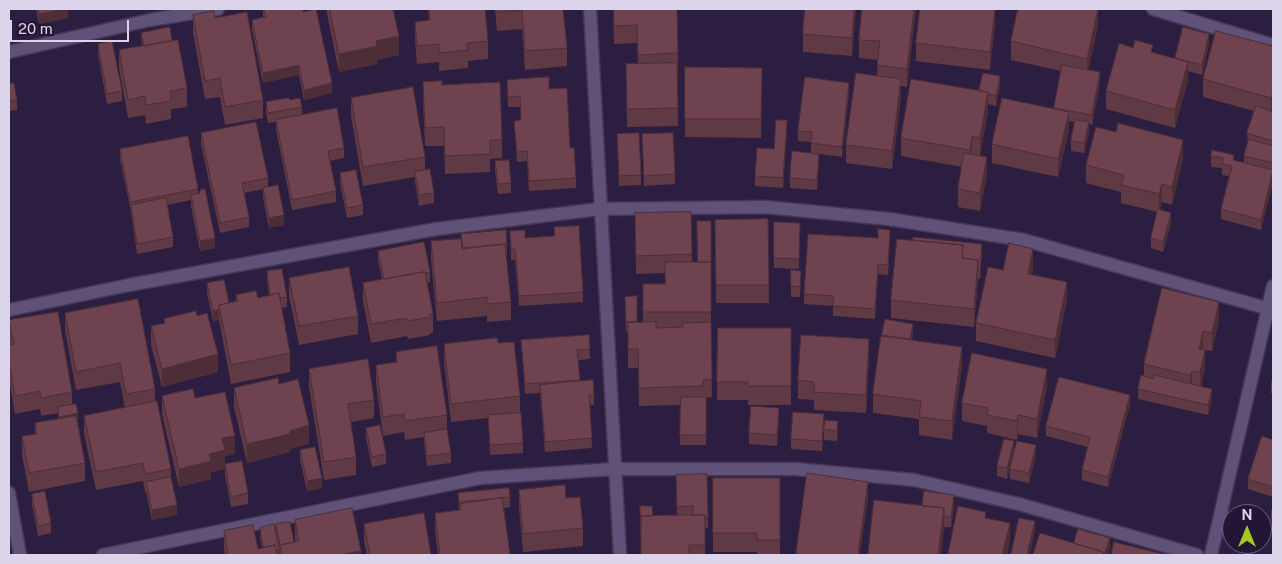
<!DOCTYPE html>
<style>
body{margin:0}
#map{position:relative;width:1282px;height:564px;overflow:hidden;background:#2c1e40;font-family:"Public Sans",sans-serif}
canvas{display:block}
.frame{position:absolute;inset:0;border:10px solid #dcd4ea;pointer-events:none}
.north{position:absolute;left:1222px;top:504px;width:50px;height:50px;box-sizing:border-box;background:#221535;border:1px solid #6c617d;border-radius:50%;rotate:0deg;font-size:14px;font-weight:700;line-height:20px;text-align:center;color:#dcd4ea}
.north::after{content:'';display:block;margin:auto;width:18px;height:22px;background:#a7c81f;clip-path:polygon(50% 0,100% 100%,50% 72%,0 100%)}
.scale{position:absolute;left:10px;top:20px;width:119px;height:22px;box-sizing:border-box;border:2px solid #dcd4ea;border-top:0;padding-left:6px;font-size:15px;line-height:18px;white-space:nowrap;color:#dcd4ea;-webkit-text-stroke:4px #221535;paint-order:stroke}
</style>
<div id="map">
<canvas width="1282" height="564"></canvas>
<div class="frame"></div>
<div class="north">N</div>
<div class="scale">20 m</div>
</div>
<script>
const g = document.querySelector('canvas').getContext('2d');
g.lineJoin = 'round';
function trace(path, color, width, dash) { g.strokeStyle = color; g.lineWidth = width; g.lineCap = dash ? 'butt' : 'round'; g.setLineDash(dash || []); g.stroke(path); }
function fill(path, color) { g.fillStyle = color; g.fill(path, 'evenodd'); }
const minor = new Path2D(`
 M590,9L620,555
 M1153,9L1273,45
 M9,52L150,20L218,9
 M9,310L129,285L436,229L599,209L765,207L889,219L1024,240L1273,310
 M9,493L20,555
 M103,555L480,478L614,469H796L914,480L1019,504L1197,555
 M1211,555L1273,286`);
trace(minor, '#453855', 15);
trace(minor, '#5f5177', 12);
fill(new Path2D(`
 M36,9H68V18L39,24Z
 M263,9L303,12L332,93L304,100L299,75L263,83L252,30V20L263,17Z
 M326,9H393L399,55L377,60V64L339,72Z
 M428,9H485L488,41V59L468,61V68L439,71V62L417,64L415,40V22L429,21Z
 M495,9H563L567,48V66L525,70L522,29L497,31Z
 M613,9H677L678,53V72H677L678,126L627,127L626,64H638L637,43L614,44Z
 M805,9H856L852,56L803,52V34Z
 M916,9L907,87L901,86V97L892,169L846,163V145L877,76L878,60L859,58V40Z
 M995,9V24L990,70L916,61V43Z
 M193,15L215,18L263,100V118L225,125L220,97L205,99L193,33Z
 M1098,26L1088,70L1100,82L1092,125L1089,124V132L1084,153L1071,151V141L1075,122L1069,121V130L1058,177L992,163V144L1054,109L1061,71L1011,60V41Z
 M141,33L172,41L187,88V107L171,109V119L146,124L145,115L128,118L119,68V50L142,46Z
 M98,44L122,91V101L107,104L98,54Z
 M1209,44L1202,75L1188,71V80L1175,128L1106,109V91L1133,48L1175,59Z
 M1273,46V182L1261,230L1221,219V209L1229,176L1222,175V168L1211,167V156L1244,163V156L1248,143L1247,133L1254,111L1203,97V79Z
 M685,67L762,68L761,138L685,137Z
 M507,80L549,89L570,148L576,178V188L529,191L527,161L517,162L514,121L521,120L520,107H508Z
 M423,82L442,85L502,140V158L490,159V172L445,174L444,146H425L423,101Z
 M9,84L17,100V110L9,111Z
 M1000,86L996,106L988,104V111L980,156L987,175L980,211L958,207V189L962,167L901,156V138L979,91Z
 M849,93L842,157L819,154L817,190L790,188V178L811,153V142L798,141V131Z
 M351,98L425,157V170L434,193V203L419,206L415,182V177L363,186L351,116Z
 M290,100L302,107V115L344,148V158L330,161L336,191V202L292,210L276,130V122L268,123L266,113V102Z
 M787,130L783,188L755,186V176Z
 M201,133L268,178V187L284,225L269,228L263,198V189L244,193L249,217V227L220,233L201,144Z
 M617,134L641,175V185L619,186Z
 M642,134L675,174V184L644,186Z
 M120,149L198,189V194H200V190L215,248L200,251L191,206V200L167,205L173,237V247L137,254L131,212L120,159Z
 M1183,158L1172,205L1162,202L1160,210L1171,223L1163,252L1151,248V238L1157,212L1121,203V192L1086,183V165Z
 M495,161L511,183V193L498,194L495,171Z
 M340,173L363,205V215L347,218L340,183Z
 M691,212L692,262H711V331L712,397L706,398V445H680V405L639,406L638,368H628V332H626L625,297L637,296V323H643V284H665V273L636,274L635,213Z
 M768,219L769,303H716L715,220Z
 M774,222L800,223L799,269L774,268Z
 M554,227L583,292V302L519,306L515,260H511L510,231L525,238L554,236Z
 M461,234L507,246V256H506L511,302V320L487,322V316L437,321L431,260V241L461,244Z
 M890,240L888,275L878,274L875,319L833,316V306L804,304V294Z
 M378,251L430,272V282H427L433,314V333H430V335L408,339L407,336L371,343L363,301V283L382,279L378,261Z
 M982,254L980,279H978L974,327L891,318V300Z
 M1033,267L1032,275L1067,300L1055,358L976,341V323L1003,270Z
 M791,270L801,271L800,297H791Z
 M267,271L287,297V307L282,308L290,353V372L231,384L219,320L213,321L207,293V283L229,303L236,301V295L258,298L269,296L267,281Z
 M289,278L358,316V334L299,345L289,296Z
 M65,313L155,389V401L171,469V477L177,515L152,520L146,492H145L143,481L96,490L84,434V416L125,408L120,382L76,390L65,331Z
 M197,316L218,372L162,387L151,345V326L164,323V319Z
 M9,320L72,392V404L78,423L85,463V481L29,492L22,455V436L35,434V423L58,419V413L41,416L40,409L15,414L9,379V345H10L9,339Z
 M1219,320L1212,351L1203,350L1205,368L1201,386L1212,399L1208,415L1138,399V389L1144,376V364Z
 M718,328H791V405H748V400H717Z
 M913,334L912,340L962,365L952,440L919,435V419L873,413V394L882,335Z
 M589,335L590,359L578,360L580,381L594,395V405H590L592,448L545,452L540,393L525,394L521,340Z
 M498,343L520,396V413L523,443V453L490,455L488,418L451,422L444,362V344Z
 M396,352L447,415V430L451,453V463L427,466L424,443V437L405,440L404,432L383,436L376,383V365L396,362Z
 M869,357L866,413L814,410V400L798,399V380Z
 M309,369L374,400V418L351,422L356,457V475L324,480L309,387Z
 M1273,377V394L1271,393V383Z
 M1047,387L1037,438L1018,434L1017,440L987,433V426L962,421V403Z
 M234,388L309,444L290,449V452L247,463L234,407Z
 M162,396L195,398L235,454L225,456V464L248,493V504L231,507L225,475V469L211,472V479L179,487L162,414Z
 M1130,405L1108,487L1082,480V470L1088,447L1046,436V426Z
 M779,418L777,446L749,444V433Z
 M824,424L822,451L791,449V439Z
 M366,428L386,454V464L372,467L366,438Z
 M824,429L838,431L837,441L824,440Z
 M1273,440V497L1248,489V479Z
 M300,450L322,488L307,491L300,460Z
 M1014,451L1007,479L997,476V466Z
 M1036,455L1029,483L1010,479V469Z
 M707,474L708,528H705V555H641L640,506L653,516H677L676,485Z
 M713,478H780V555H757V552H713Z
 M519,490L566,498L583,528V546L523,552L519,508Z
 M458,493L510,497V507L504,508L510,555H438L435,531V513L459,510Z
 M32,494L51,523V533L38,536L32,504Z
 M1273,505V522L1271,521V511Z
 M922,506H954L951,527H944L941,555H868Z
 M295,520L361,555H280L276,535V524L294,542L295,541Z
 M364,524L431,555H367L364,542Z
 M260,528L279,550V555H225L224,549V531L258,549L262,548L260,538Z`), '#5f3944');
fill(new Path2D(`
 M65,9H68V18L39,24V14Z
 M854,9H856L852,56V38Z
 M914,9H916V10L907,87V69Z
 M995,9V24L990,70V52Z
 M1098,9V26L1087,77V59Z
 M1209,34V44L1202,75V65Z
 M399,36V55L377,60V64L339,72V54L376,41Z
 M1188,62V80L1175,128V110Z
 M299,65V75L263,83V73Z
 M1100,72V82L1092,125V115Z
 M1000,76V86L996,106V96Z
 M901,79V97L892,169V151Z
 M332,83V93L304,100V90Z
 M849,83V93L842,157V147Z
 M988,92V111L980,156V138Z
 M1273,92V110L1271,116V98Z
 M1069,112V130L1058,177V159Z
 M787,120V130L783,188V178Z
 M1089,122V132L1084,153V143Z
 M972,136V155L970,168V150Z
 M1183,140V158L1172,205V187Z
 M819,154V164L817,190V180Z
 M987,157V175L980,211V193Z
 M1273,172V182L1261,230V220Z
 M1162,184V202L1159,213V194Z
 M1171,213V223L1163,252V242Z
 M284,215V225L269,228V218Z
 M890,230V240L888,275V265Z
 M215,238V248L200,251V241Z
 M982,244V254L980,279V269Z
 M1033,249V267L1028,293V274Z
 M978,260V279L974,327V309Z
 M878,264V274L875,319V309Z
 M1067,282V300L1055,358V340Z
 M1219,302V320L1212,351V333Z
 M219,309V320L213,321V311Z
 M913,324V334L910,349V339Z
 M1203,331V349L1199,367V349Z
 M869,339V357L866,413V395Z
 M962,347V365L952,440V421Z
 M1205,350V368L1200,391V372Z
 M218,354V372L162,387V369Z
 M1047,369V387L1037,438V419Z
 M1192,371V389L1190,393V375Z
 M1212,389V399L1208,415V405Z
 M1130,395V405L1108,487V477Z
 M779,408V418L777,446V435Z
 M78,413V423L59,427V417Z
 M1018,415V434L1017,440V421Z
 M309,425V444L290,449V452L247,463V444L290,431Z
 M235,436V454L225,456V469L211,472V479L179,487V469L222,438Z
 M1014,441V451L1007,479V468Z
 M1036,445V455L1029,483V473Z
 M322,478V488L307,491V481Z
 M868,482V500L860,555H858Z
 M954,495V506L951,527V517Z
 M177,505V515L152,520V510Z
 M944,508V527L941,555H938Z
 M1035,521V531L1030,555H1027Z
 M1010,523V541L1007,555H1002Z
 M1110,538V548L1108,555H1104Z
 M361,551V555H338Z`), '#4d2e37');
const building = new Path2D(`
 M38,9H65L39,14Z
 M264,9H303V12L316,9L332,83L304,90L299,65L263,73L252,20L266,17Z
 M330,9H393L399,36L376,41L377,46L339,54Z
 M429,9H485L488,41L467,43L468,50L439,53V44L417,46L415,22L430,20Z
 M497,9H563L567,48L525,51L522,10L497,12Z
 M614,9H677L678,53L638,55L637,25L614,26Z
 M805,9H854L852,38L803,34Z
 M862,9H914L907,69L877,65L880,41L859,40Z
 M920,9H995L990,52L916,43Z
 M1018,9H1098L1087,59L1011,41Z
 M214,11L215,18L247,12L263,100L225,107L220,78L205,81L193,15Z
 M170,27L172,41L144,46L141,33Z
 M1183,27L1209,34L1202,65L1175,58Z
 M1216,31L1273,46V92L1271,98L1203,79Z
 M178,40L187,88L170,91L171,101L146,105L145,96L128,100L119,50Z
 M1135,40L1153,45L1151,52L1188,62L1175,110L1106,91L1119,43L1133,48Z
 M112,41L122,91L107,94L98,44Z
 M677,63L678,108L627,109L626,64Z
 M1062,65L1100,72L1092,115L1054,108Z
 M685,67L762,68L761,119H685Z
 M856,73L901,79L892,151L846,145Z
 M983,73L1000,76L996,96L987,94L988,92L979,91Z
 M549,77V89L567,88L570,148H574L576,178L529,181L527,151L517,152L514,121L521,120L520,96L508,97L507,80Z
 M805,77L849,83L842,147L811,143L812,132L798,131Z
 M911,79L988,92L980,138L972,136L970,150L901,138Z
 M442,81V85L500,82L502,140H490V154L445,156L444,127L425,128L423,82Z
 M14,83L17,100L9,101V84Z
 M413,87L425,157L363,167L351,98Z
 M289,98L290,100L300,98L302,107L268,113L266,102Z
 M1002,98L1069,112L1058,159L992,144Z
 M1256,106L1273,112V141L1247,133Z
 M337,108L344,148L328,151L336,191L292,200L276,120Z
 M776,120H787L783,178L755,176L757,148L774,149Z
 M1075,120L1089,122L1084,143L1071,141Z
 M256,122L268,178L242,183L249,217L220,223L201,133Z
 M1118,123L1183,140L1172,187L1162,184L1159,194L1121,185L1124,175L1086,165L1096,127L1116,132Z
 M639,133L641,175L619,176L617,134Z
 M673,133L675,174L644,176L642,134Z
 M188,136L198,189L130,202L120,149Z
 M1249,139L1273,146V163L1244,156Z
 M1212,150L1234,155L1233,160L1273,170L1261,220L1221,209L1232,166L1222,164L1223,158L1211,156Z
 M792,151L819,154L817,180L790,178Z
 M964,153L987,157L980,193L958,189Z
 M509,160L511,183L498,184L495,161Z
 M430,169L434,193L419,195L415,172Z
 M356,170L363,205L347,208L340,173Z
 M278,185L284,215L269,218L263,188Z
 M205,189L215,238L200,241L191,195L200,193V190Z
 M166,198L173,237L137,244L131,205Z
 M1158,209L1171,213L1163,242L1151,238Z
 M691,212L692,254L636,256L635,213Z
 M768,219L769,285H716L715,220Z
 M697,221H711V262H698Z
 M774,222L800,223L799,259L774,258Z
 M579,226L583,292L519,296L515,249H511L510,231L525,230V238L555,236L554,227Z
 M878,229L890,230L888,265L878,264L875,309L833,306L834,296L804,294L808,234L878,238Z
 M506,230L507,246H505V244L463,248L461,234Z
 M913,237L982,244L980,269L978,268V260L962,258L963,245L913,240Z
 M461,239L462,249L505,244L511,302L487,304V297L437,303L431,241Z
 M897,239L963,245L962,258L978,260L974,309L891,300Z
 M424,242L430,272L426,273L425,272L384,279L378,251Z
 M1009,243L1033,249L1028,274L1067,282L1055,340L976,323L988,267L1003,270Z
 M665,262H711V312H643V284H665Z
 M349,267L358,316L299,326L289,278Z
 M282,269L287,297L280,298L279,293L270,295L267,271Z
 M791,270L801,271L800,287L791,286Z
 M425,272L433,314H430V317L408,321L407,318L371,324L363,283Z
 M224,280L229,303L219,305V309L213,311L207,283Z
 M1162,288L1219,302L1212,333L1203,331L1199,349L1205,350L1200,372L1192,371L1190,375L1144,364Z
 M256,291L258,298L279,293L290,353L231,365L219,305L238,301L236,295Z
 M637,296V321L626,322L625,297Z
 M138,299L155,389L126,394L120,363L76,372L65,313Z
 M196,311L197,316L207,313L218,354L162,369L151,326L165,323L164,319Z
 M58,312L72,392L41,398L40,391L15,396L9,361V345L14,344L9,320Z
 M885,319L913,324L910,339L882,335Z
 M656,322V328L683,327V323L711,322L712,379L703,380V386L639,388L638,349H628V323Z
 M718,328H791V386H748V382H717Z
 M589,335L590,349L577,350L580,380L525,384L521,340Z
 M801,335L869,339L866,395L814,392V382L798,380Z
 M881,336L962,347L952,421L919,417L921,401L873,394Z
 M497,338L498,343L514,342L520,396L451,404L444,344Z
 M437,346L447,415L405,421L404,414L383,417L376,365L397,362L396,352Z
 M972,353L1047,369L1037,419L1018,415L1017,421L987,415L988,408L962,403Z
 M368,359L374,400L348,404L356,457L324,462L309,369Z
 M1141,375L1153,379L1154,375L1212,389L1208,405L1138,389Z
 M1059,377L1130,395L1108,477L1082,470L1090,437L1046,426Z
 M278,378L279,384L298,379L309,425L290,431V434L247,444L234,388Z
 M593,380L594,395H589L592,438L545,442L540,385Z
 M193,389L195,398L225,392L235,436L222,438L225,450L209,454L211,461L179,469L162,396Z
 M681,397H706V435H680Z
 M157,401L171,469L145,474L143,463L96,472L84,416Z
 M76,404L78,413L59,417L58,407Z
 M751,406L779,408L777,435L749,433Z
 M793,412L824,414L822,441L791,439Z
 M521,413L523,443L490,445L488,415Z
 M76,416L85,463L29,473L22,436L37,434L35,423Z
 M825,420L838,421L837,431L824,429Z
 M380,425L386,454L372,457L366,428Z
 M447,429L451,453L427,456L424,433Z
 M1262,436L1273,440V487L1248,479Z
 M1004,439L1014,441L1007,468L997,466Z
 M1017,441L1036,445L1029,473L1010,469Z
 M315,447L322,478L307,481L300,450Z
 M242,461L248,493L231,497L225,464Z
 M807,473L868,482L858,555H806L796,554Z
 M707,474L708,518H705V515H693V506L677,507L676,475Z
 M171,477L177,505L152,510L146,482Z
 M713,478H780V540H757V533H713Z
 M565,485L566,498L580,497L583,528L523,534L519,490Z
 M509,488L510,497L459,502L458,493Z
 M45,491L51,523L38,526L32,494Z
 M924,491L954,495L951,517L944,516V508L922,506Z
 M502,498L510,554L504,555H440L435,513L461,510L460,504Z
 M874,500L944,508L938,555H868Z
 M640,506H652L653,516H641V522Z
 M958,506L986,512L985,518L1010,523L1002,555H948Z
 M352,508L361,551L338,555H282L280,545L299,541L295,520Z
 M424,513L431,555H370L364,524Z
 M705,515V545H689V555H641V516Z
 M1019,518L1035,521L1027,555H1011Z
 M290,522L294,542L280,545L276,524Z
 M274,524L279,550L276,551L275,545L263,547L260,528Z
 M253,525L258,549L275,545L277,555H228L224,531Z
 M1078,529L1110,538L1104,555H1103V552L1074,543Z
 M1040,533L1103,552L1102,555H1033Z
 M1114,542L1167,555H1111Z`);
fill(building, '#6e424f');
trace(building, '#4d2e37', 1);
</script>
